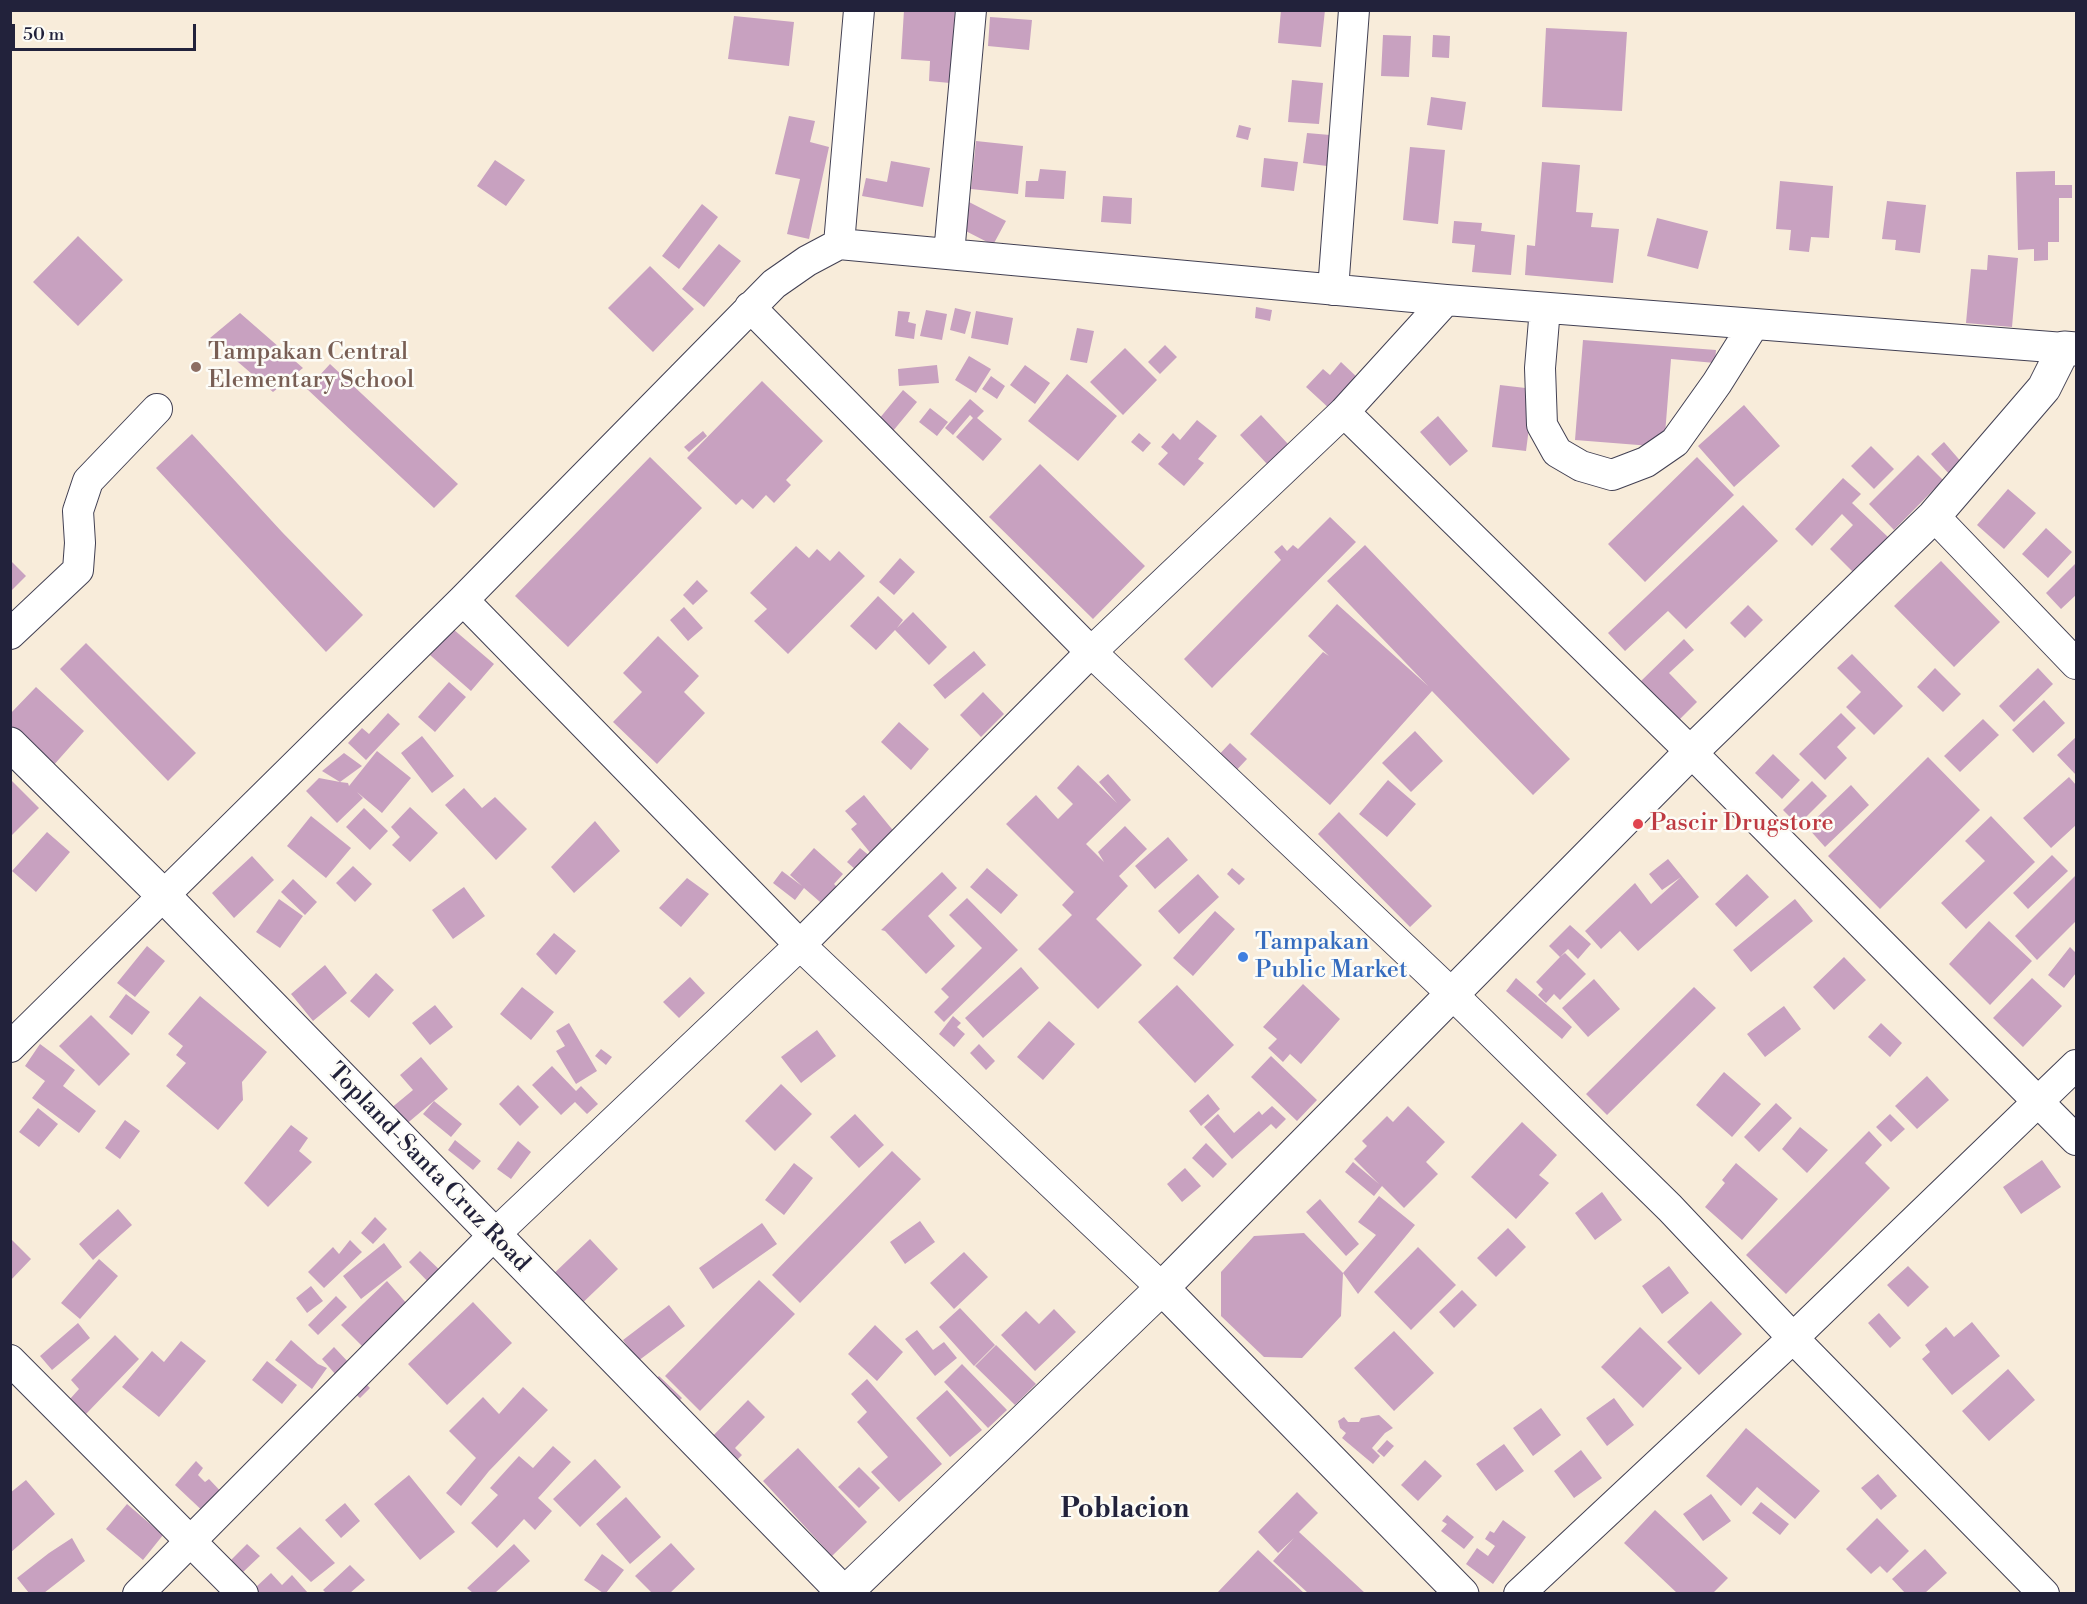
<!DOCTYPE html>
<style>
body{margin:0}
#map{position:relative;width:2087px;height:1604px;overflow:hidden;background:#f8ecda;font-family:"Libre Bodoni",serif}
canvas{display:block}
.frame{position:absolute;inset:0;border:12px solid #22223b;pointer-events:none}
.scale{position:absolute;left:12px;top:24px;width:184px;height:27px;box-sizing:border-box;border:3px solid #22223b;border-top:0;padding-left:8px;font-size:18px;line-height:21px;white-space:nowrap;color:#22223b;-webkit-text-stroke:4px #fdfcf7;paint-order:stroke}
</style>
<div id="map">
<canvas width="2087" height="1604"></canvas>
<div class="frame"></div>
<div class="scale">50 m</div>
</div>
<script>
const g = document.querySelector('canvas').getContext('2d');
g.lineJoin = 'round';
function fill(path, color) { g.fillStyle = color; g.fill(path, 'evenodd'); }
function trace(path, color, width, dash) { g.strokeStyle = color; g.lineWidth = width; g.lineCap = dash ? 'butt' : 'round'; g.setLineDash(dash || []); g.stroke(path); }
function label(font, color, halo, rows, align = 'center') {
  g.font = font + ' "Libre Bodoni",serif'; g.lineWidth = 5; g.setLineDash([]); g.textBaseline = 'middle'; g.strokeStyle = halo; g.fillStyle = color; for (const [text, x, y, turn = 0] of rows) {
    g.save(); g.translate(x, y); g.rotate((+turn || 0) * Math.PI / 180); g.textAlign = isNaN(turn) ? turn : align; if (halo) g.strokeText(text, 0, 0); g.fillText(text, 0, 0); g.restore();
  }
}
fill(new Path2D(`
 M904,10H955L950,83L929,81L930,61L901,59Z
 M1281,10H1325L1321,47L1278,43Z
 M734,16L794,22L789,66L728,59Z
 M990,17L1032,20L1029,50L988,46Z
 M1546,28L1627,32L1622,111L1542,107Z
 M1383,35L1411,36L1409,77L1381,76Z
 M1433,35L1450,36L1449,58L1432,57Z
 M1292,80L1323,83L1319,124L1288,122Z
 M1431,97L1466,102L1462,130L1427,125Z
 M789,116L815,121L810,142L829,147L809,239L787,234L800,179L775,174Z
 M1239,125L1251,128L1248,140L1236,137Z
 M1307,133L1330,135L1327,166L1303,163Z
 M976,141L1023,146L1018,194L971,189Z
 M1410,147L1445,150L1438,224L1403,220Z
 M1264,158L1298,162L1294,191L1261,187Z
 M495,160L525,180L506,206L477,186Z
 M891,161L930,168L923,207L862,196L866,178L887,182Z
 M1542,162L1580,165L1576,212L1593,213L1591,227L1619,229L1613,283L1525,275L1527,245L1535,246Z
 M1040,169L1066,171L1064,199L1025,197L1026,181H1038Z
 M2055,171V185H2072V198H2059V242H2048V260L2034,261V249L2018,250L2016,172Z
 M1780,181L1833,186L1829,238L1811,237L1809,252L1789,250L1791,230L1776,229Z
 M1103,196L1132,198L1131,224L1101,222Z
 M1887,201L1926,205L1920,253L1895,250L1896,240L1882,239Z
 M969,202L1006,221L993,245L956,226Z
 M702,204L718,217L679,269L662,256Z
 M1657,218L1708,231L1698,269L1647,256Z
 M1454,221L1482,223L1481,231L1515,235L1511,275L1472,272L1475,245L1452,243Z
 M78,236L123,280L78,326L33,282Z
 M719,244L741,261L704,307L682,289Z
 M1988,255L2018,258L2012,327L1966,323L1971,269L1987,270Z
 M650,266L694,309L653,352L608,308Z
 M1256,307L1272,310L1270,321L1255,318Z
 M955,308L971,312L965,334L950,330Z
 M926,310L947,314L942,340L920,336Z
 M898,311L910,312L908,322L916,324L914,339L895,336Z
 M976,311L1013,318L1008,345L971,338Z
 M240,313L303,368L273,392L210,338Z
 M1077,328L1094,331L1087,363L1070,360Z
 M1583,340L1716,350L1715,363L1671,359L1664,447L1575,440Z
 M1165,345L1177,357L1160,374L1148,362Z
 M1125,348L1157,380L1123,415L1090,382Z
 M969,356L991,369L976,393L955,380Z
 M1341,362L1359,379L1331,410L1306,387L1323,369L1330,375Z
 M330,364L458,484L434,508L307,389Z
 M937,365L939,383L899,386L898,369Z
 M1025,365L1050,383L1035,404L1010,385Z
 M1067,374L1117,416L1078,461L1028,421Z
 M991,376L1005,386L997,399L982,389Z
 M762,381L823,441L786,480L791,485L774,503L766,495L753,509L742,499L736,505L687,458Z
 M1500,385L1534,389L1526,451L1492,447Z
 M903,390L917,402L893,431L879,419Z
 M970,399L984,411L977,418L1002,439L983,461L956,437L973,418L970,415L953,435L945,428Z
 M1744,405L1780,446L1734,487L1698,446Z
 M930,408L948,422L937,436L919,422Z
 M1261,415L1288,444L1267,464L1240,435Z
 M1438,416L1468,451L1450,466L1420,432Z
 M1197,420L1217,436L1198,459L1204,463L1184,486L1158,464L1168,453L1161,447L1173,433L1180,440Z
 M703,431L707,436L689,452L684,447Z
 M1139,433L1151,443L1143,452L1131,442Z
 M192,434L282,532L363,615L326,652L156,468Z
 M1944,442L1963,464L1950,475L1931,454Z
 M1871,446L1894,469L1874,489L1851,466Z
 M1918,455L1943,480L1894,530L1869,504Z
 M650,457L702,508L568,647L515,596Z
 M1697,457L1734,495L1645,582L1608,544Z
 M1040,464L1145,566L1093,619L989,517Z
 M1843,478L1861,494L1852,503L1888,537L1854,573L1830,549L1853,525L1842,514L1812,546L1795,529Z
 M2008,489L2036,513L2004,549L1977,525Z
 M1743,505L1778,541L1686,629L1668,611L1625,651L1608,633Z
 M1330,517L1356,542L1212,688L1184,659L1281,560L1274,552L1282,545L1287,551L1293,545L1298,549Z
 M2046,528L2072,552L2048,578L2022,554Z
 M1365,545L1570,759L1533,795L1432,691L1330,805L1250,734L1323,652L1329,656L1308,636L1337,604L1428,686L1327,581Z
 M796,546L809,558L817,549L830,561L839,551L865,576L788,654L754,621L767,609L750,593Z
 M900,558L915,572L894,595L879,582Z
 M10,560L26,576L10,592Z
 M1941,561L2000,622L1954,667L1894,606Z
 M2076,563V595L2061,609L2046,593Z
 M697,580L708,591L693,605L683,595Z
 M878,596L903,620L897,628L913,612L947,647L929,665L895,630L876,650L850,626Z
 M1748,605L1763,620L1745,638L1730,623Z
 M684,607L703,628L688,641L670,620Z
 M453,629L494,664L471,691L430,655Z
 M658,636L699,676L684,692L705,713L657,764L613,722L642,692L623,673Z
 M1684,639L1694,650L1669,673L1697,702L1679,720L1641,681Z
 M86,643L196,753L168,781L60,669Z
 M974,651L986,665L945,699L933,685Z
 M1852,654L1903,706L1874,735L1846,707L1861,692L1837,668Z
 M1935,668L1961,694L1943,712L1917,687Z
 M2038,668L2053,684L2014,722L1999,706Z
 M449,682L466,697L435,732L418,717Z
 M36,687L84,731L52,767L10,729V714Z
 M983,692L1004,714L981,737L960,715Z
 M2044,700L2065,723L2033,753L2012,730Z
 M388,713L400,724L366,760L348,743L362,728L369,734Z
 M1841,713L1856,728L1837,747L1847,758L1825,780L1799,754Z
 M1983,719L1999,735L1960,772L1944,756Z
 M899,722L929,749L911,770L881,742Z
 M1415,731L1443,761L1411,792L1382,763Z
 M422,736L454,776L432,793L401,753Z
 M2076,737V775L2057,755Z
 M1230,743L1247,759L1231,776L1214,760Z
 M377,751L411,778L382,813L357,792L363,798L337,823L306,791L319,778L340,782L322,771L344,753L362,766L340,782L348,783L349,786Z
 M1773,754L1800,780L1782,799L1755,773Z
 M1928,757L1980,810L1880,909L1828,856Z
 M1078,765L1117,803L1099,782L1108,774L1131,800L1086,844L1104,862L1098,852L1125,826L1147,849L1119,876L1128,886L1096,919L1142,965L1098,1009L1038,949L1072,915L1062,905L1074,892L1006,824L1036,795L1058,819L1073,804L1057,788Z
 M2069,777L2076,785V825L2051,848L2023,818Z
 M10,779L39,808L10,837Z
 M1388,780L1416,804L1387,837L1359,814Z
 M1812,781L1827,796L1798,825L1783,810Z
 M1851,785L1869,805L1825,847L1807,827Z
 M464,788L482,808L495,797L527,829L496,860L445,805Z
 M864,795L896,834L872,855L851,829L857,824L845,811Z
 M410,807L438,833L410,862L392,845L400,837L391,827Z
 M364,808L388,831L370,850L346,827Z
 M1339,812L1432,906L1410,927L1318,834Z
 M311,816L351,848L326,878L287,846Z
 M1991,816L2035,862L1966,929L1941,903L1985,861L1965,841Z
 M595,821L620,851L574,893L551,867Z
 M47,832L70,852L36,892L12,871Z
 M1168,837L1188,860L1155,889L1135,866Z
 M814,848L843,874L834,884L841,891L827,908L804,888L795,900L773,883L782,871L802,886L790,875Z
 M860,848L877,862L864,877L847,862Z
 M2052,855L2068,871L2028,909L2013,893Z
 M252,856L274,880L234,918L212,893Z
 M1668,859L1699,897L1638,951L1620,931L1601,949L1585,931L1635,883L1651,904L1681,877L1662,890L1649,874Z
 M353,866L372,884L355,902L336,883Z
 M987,868L1018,895L1001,914L970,887Z
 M1232,868L1245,879L1239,885L1227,874Z
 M942,872L957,888L928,916L955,946L926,974L885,931L881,930Z
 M1198,874L1219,897L1179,934L1158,911Z
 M1747,874L1769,897L1736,927L1715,904Z
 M2076,875V921L2037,960L2015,936Z
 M687,878L709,894L681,927L659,908Z
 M293,879L317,902L305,915L281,892Z
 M464,887L485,916L453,939L432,910Z
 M967,898L1018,950L944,1022L934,1012L949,997L941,989L982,948L949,915Z
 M279,899L303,916L280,948L256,932Z
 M1795,899L1813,921L1751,972L1733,950Z
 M1215,911L1235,929L1193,976L1173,958Z
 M1989,921L2032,961L1990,1005L1949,964Z
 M1570,925L1591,944L1578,959L1568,949L1560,957L1565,953L1586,974L1560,1000L1554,994L1546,1003L1538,995L1543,989L1536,982L1560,957L1549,946Z
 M554,933L576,951L556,975L536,954Z
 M147,946L165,961L135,997L117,983Z
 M2070,947L2076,953V973L2064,988L2048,975Z
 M1844,957L1866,980L1834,1010L1813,987Z
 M325,965L347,993L313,1021L291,994Z
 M1021,967L1039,988L983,1038L965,1018Z
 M376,973L394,990L369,1018L350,1001Z
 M690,977L705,993L679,1018L663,1002Z
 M1516,978L1572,1027L1562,1039L1506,991Z
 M2032,978L2062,1006L2023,1047L1993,1018Z
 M1594,979L1620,1009L1588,1037L1562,1008Z
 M1303,984L1340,1019L1301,1064L1290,1054L1283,1062L1268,1048L1277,1039L1263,1027Z
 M1177,985L1234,1045L1195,1083L1138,1022Z
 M522,987L554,1012L531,1040L500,1014Z
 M1694,987L1716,1008L1607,1115L1586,1094Z
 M126,994L150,1012L132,1035L109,1017Z
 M200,996L267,1052L242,1082L243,1100L218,1130L166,1086L186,1063L176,1055L183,1046L168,1034Z
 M435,1005L453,1027L430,1045L412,1023Z
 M1784,1006L1801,1029L1765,1057L1747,1034Z
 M91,1015L130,1054L99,1086L59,1046Z
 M953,1016L961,1023L957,1027L965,1034L954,1047L939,1034Z
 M1049,1021L1075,1044L1043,1080L1017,1057Z
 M569,1023L597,1071L576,1084L556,1051L565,1046L556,1031Z
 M1881,1023L1902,1043L1890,1057L1868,1037Z
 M817,1030L836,1056L801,1083L781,1057Z
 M40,1044L75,1070L63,1086L96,1111L79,1133L32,1098L45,1081L25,1066Z
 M979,1044L995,1061L986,1070L970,1053Z
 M601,1049L612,1057L606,1065L595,1056Z
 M1271,1056L1317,1100L1297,1121L1251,1077Z
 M421,1057L448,1089L404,1126L390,1109L413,1090L400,1075Z
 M552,1066L576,1091L581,1086L598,1104L587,1114L575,1102L561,1115L532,1085Z
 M1724,1072L1761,1104L1732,1137L1696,1105Z
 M1927,1076L1949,1100L1917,1129L1895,1106Z
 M781,1084L812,1114L775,1151L745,1121Z
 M518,1085L539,1107L520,1126L499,1104Z
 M1208,1094L1220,1109L1201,1126L1189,1111Z
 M434,1101L462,1124L451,1137L423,1114Z
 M1776,1103L1792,1118L1759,1152L1744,1137Z
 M1272,1106L1286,1119L1276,1129L1271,1124L1232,1159L1204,1127L1218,1114L1234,1133L1259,1111L1262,1115Z
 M1408,1106L1445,1142L1426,1162L1438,1174L1404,1208L1382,1186L1374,1196L1345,1172L1353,1162L1379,1184L1354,1159L1367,1146L1362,1141L1387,1116L1393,1122Z
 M38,1108L58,1124L39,1147L19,1132Z
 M855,1114L884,1145L859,1168L830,1137Z
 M1890,1114L1905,1129L1891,1142L1876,1127Z
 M125,1120L140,1131L120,1159L105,1148Z
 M1522,1122L1557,1155L1539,1175L1549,1183L1516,1219L1471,1177Z
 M291,1125L308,1138L299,1151L312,1162L268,1207L244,1183Z
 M1800,1127L1828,1150L1807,1173L1782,1149Z
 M1869,1131L1882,1145L1865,1163L1890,1188L1786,1294L1746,1255Z
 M455,1140L481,1161L473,1170L448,1150Z
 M518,1141L531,1152L511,1179L497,1169Z
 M1206,1143L1227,1164L1213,1178L1192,1158Z
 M892,1151L921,1179L800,1303L772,1275Z
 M2042,1160L2061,1187L2021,1214L2003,1187Z
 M794,1163L813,1178L784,1215L765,1200Z
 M1736,1163L1778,1199L1742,1240L1705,1207L1725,1183L1722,1180Z
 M1185,1168L1201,1186L1182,1202L1167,1184Z
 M1602,1192L1622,1220L1595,1240L1575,1213Z
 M1379,1196L1415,1225L1358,1294L1343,1273L1376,1235L1358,1222Z
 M1320,1199L1359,1244L1346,1256L1306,1212Z
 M118,1209L132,1225L93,1260L79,1244Z
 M375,1217L387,1229L373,1244L361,1233Z
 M920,1221L935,1242L905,1264L890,1242Z
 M762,1223L777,1244L713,1289L699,1268Z
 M1508,1228L1526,1247L1496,1277L1477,1258Z
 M1304,1233L1343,1273L1341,1316L1302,1358L1264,1357L1221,1316V1272L1254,1236Z
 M590,1239L618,1269L575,1310L547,1280Z
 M12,1240L31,1259L10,1281V1242Z
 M350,1240L362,1252L324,1288L308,1272L333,1247L339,1254Z
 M384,1243L402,1267L361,1299L343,1276Z
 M1418,1247L1456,1285L1411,1330L1374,1292Z
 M420,1251L445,1275L433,1287L409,1262Z
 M964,1252L988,1277L954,1309L930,1283Z
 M99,1259L118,1276L80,1319L61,1303Z
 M1669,1266L1689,1293L1662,1314L1642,1286Z
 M1908,1266L1929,1287L1908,1307L1887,1285Z
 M759,1280L795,1314L700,1411L665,1376Z
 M387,1281L414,1312L371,1355L341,1325Z
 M311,1286L323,1301L307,1313L296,1298Z
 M1462,1290L1477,1305L1454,1328L1439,1312Z
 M336,1296L347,1307L318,1335L308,1325Z
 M1711,1301L1742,1334L1699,1375L1667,1342Z
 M473,1302L512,1343L447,1405L408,1364Z
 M669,1305L685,1326L638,1361L623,1340Z
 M960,1308L995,1345L974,1366L939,1327Z
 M1054,1309L1076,1332L1035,1371L1001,1335L1026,1311L1039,1324Z
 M1879,1313L1901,1338L1890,1348L1868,1323Z
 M1972,1322L2000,1356L1952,1395L1922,1359L1930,1352L1925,1345L1946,1327L1954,1337Z
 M78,1323L90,1338L52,1370L40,1356Z
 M875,1325L903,1352L877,1381L848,1354Z
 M1640,1327L1682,1368L1643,1408L1601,1367Z
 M917,1330L933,1350L944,1342L957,1358L935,1376L905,1339Z
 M1394,1331L1434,1373L1394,1411L1354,1368Z
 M115,1335L139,1359L86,1414L70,1399L79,1389L71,1380Z
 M291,1340L318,1364L327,1368L312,1389L275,1360Z
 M181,1341L206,1361L159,1417L122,1387L152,1351L164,1362Z
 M996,1345L1036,1384L1015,1405L975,1366Z
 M334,1347L350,1364L336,1375L322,1359Z
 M267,1361L297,1385L282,1404L252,1380Z
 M962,1364L1007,1410L988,1428L944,1382Z
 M2008,1369L2035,1400L1989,1441L1962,1411Z
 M659,1376L682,1398L672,1409L648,1387Z
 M867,1379L942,1464L899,1502L871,1472L888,1457L857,1422L867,1412L851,1394Z
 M366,1384L370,1388L360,1398L352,1391Z
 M523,1387L548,1410L489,1471L461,1506L446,1493L476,1458L449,1431L483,1397L499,1414Z
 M947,1390L982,1430L950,1457L916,1418Z
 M1614,1398L1634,1425L1607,1446L1586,1418Z
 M748,1400L765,1417L735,1448L742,1455L729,1468L705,1444Z
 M1541,1408L1561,1435L1533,1456L1513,1428Z
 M1379,1415L1393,1428L1385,1433L1372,1448L1380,1456L1373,1464L1342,1438L1346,1433L1340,1428L1338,1421L1344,1417L1348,1422H1359L1361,1418Z
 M1746,1428L1820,1491L1795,1519L1757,1487L1741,1506L1706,1476Z
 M1387,1440L1394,1446L1384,1457L1377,1451Z
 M1504,1444L1524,1471L1496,1491L1476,1464Z
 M553,1446L571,1462L538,1498L552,1511L535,1530L524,1519L497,1548L471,1523L498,1495L490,1488L519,1456L533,1468Z
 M798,1448L867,1522L832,1556L763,1481Z
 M1581,1450L1602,1478L1574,1498L1554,1471Z
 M595,1459L621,1487L580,1527L553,1499Z
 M1425,1460L1442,1476L1418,1501L1401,1485Z
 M196,1461L203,1468L198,1475L205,1482L209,1479L227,1498L208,1516L175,1485Z
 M859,1467L880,1488L859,1508L838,1487Z
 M1878,1474L1897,1496L1881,1510L1861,1488Z
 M409,1475L455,1532L420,1560L374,1504Z
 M26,1480L55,1514L10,1553V1493Z
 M1297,1492L1318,1513L1299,1532L1365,1593H1308L1273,1561L1294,1538L1278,1553L1258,1532Z
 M1711,1494L1731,1521L1703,1541L1683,1514Z
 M626,1497L661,1537L630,1564L596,1524Z
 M1761,1502L1789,1524L1780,1535L1752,1513Z
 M345,1503L360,1521L341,1538L325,1520Z
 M127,1504L163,1535L143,1560L106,1529Z
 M1655,1510L1728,1578L1713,1593H1677L1624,1543Z
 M1447,1515L1474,1537L1464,1549L1441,1531L1447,1524L1442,1521Z
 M1877,1518L1909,1551L1887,1573L1880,1566L1871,1574L1846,1549Z
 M1503,1520L1526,1537L1493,1584L1466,1564L1477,1548L1488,1556L1495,1546L1485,1539L1490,1531L1494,1533Z
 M300,1527L335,1563L311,1582L276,1548Z
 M72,1538L85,1561L44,1593H29L17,1578L49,1553Z
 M671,1543L695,1569L670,1593H652L635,1576Z
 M247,1544L260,1556L242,1573L230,1561Z
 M514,1544L530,1561L495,1593H473L467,1588Z
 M1925,1549L1947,1573L1925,1593H1905L1892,1579Z
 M1258,1550L1304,1593H1217Z
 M602,1554L624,1570L606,1593H603L584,1580Z
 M350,1565L365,1580L350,1593H326L323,1590Z
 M271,1573L282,1585L292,1575L308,1593H259L255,1588Z`), '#c8a1c0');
const minor = new Path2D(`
 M839,244L859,10
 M949,254L971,10
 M1333,290L1354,10
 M750,307L1091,652L1451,993L1670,1208L1793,1338L2044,1594
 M1545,308L1540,368L1542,425L1557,452L1581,466L1612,475L1646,462L1675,442L1717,383L1754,324
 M1344,412L1691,752L2076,1140
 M1934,516L2076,664
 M463,600L800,945L1162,1288
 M10,634L78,570L80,543L78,511L88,481L157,409
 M10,1047L463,600L774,284L807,261L839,244L1446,300L2064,348
 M10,1360L243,1594
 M138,1594L494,1235L800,945L1091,652L1344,412L1446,300
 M1519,1594L1793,1338L2076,1065`);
const major = new Path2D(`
 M10,744L164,896L844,1593
 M1162,1288L1462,1594
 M844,1594L1162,1288L1691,752L1934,516L2044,388L2064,348L2076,349`);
trace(minor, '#424053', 32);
trace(major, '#424053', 35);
trace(minor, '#fff', 30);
trace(major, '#fff', 33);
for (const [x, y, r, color] of [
 [196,367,6,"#8d6e63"],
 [1638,824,6,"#e0444e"],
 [1243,957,6,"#3f7fe0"]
]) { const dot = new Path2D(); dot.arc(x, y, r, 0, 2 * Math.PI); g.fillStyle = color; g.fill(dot); trace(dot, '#fdfcf7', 2); }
label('24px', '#785e54', '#fdfcf7', [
 ["Tampakan Central",208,353],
 ["Elementary School",208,381]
], 'left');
label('24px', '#be3a42', '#fdfcf7', [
 ["Pascir Drugstore",1650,824]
], 'left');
label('24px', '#366cbe', '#fdfcf7', [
 ["Tampakan",1255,943],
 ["Public Market",1255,971]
], 'left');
label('24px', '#22223b', '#fdfcf7', [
 ["Topland-Santa Cruz Road",428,1168,46]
]);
label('bold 27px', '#22223b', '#fdfcf7', [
 ["Poblacion",1125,1511]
]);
</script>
